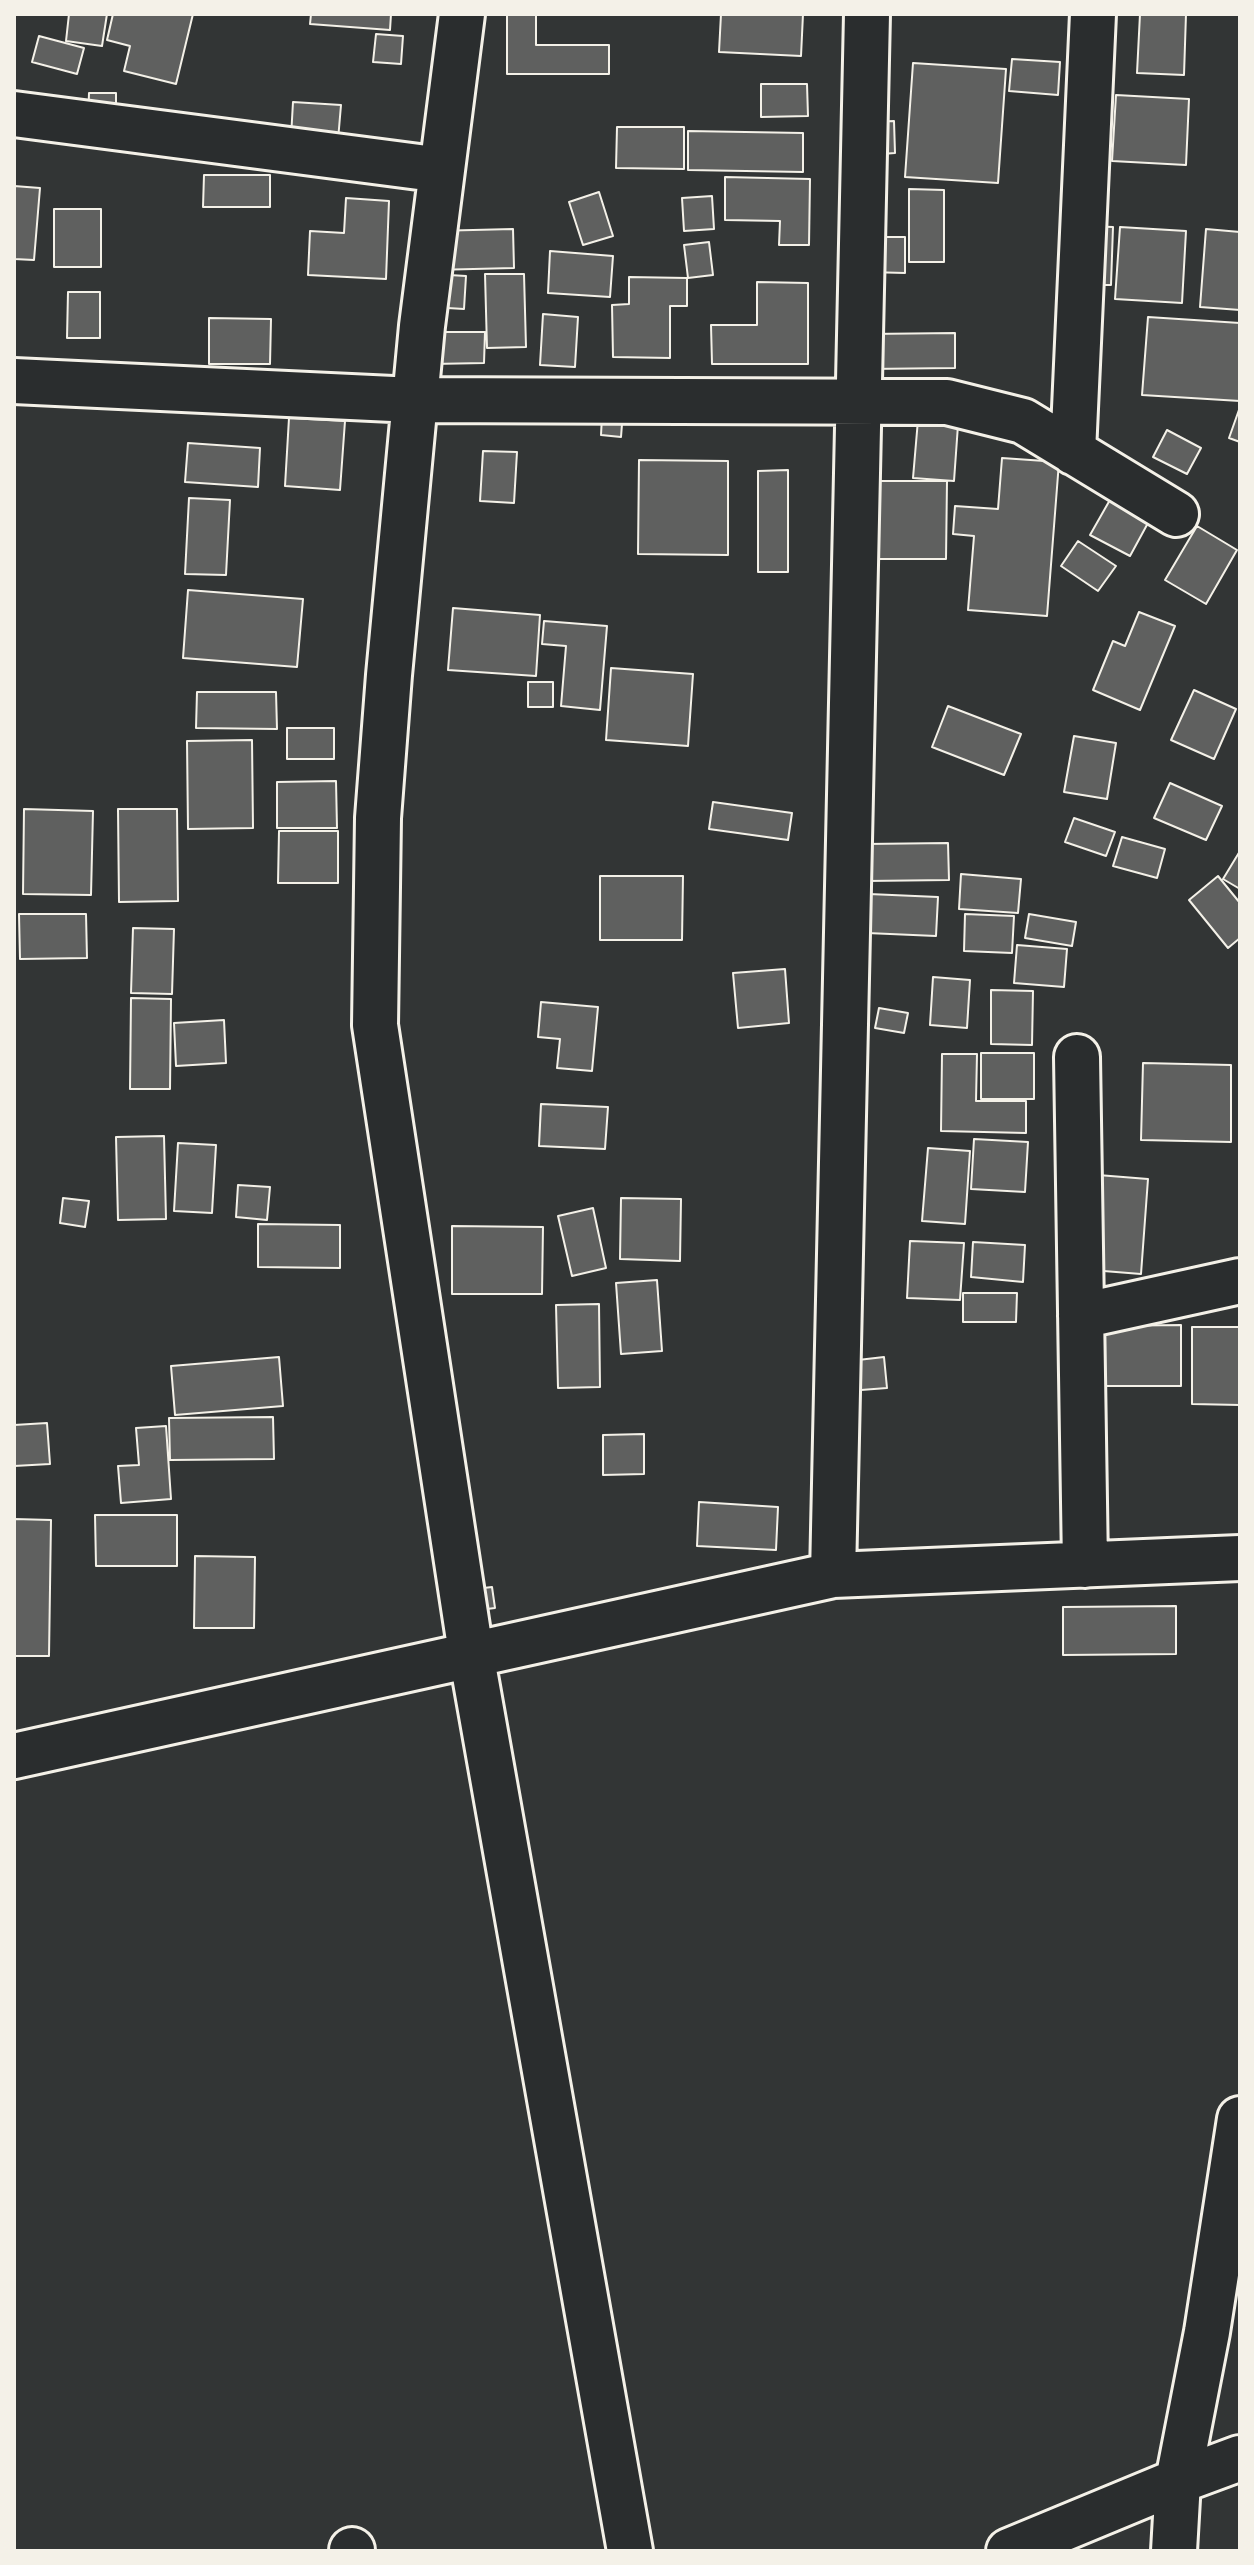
<!DOCTYPE html>
<style>
body{margin:0}
#map{position:relative;width:1254px;height:2565px;overflow:hidden;background:#323535;font-family:Caveat,sans-serif}
canvas{display:block}
.frame{position:absolute;inset:0;border:16px solid #f4f1e8;pointer-events:none}
</style>
<div id="map">
<canvas width="1254" height="2565"></canvas>
<div class="frame"></div>
</div>
<script>
const g = document.querySelector('canvas').getContext('2d');
g.lineJoin = 'round';
function fill(path, color) { g.fillStyle = color; g.fill(path, 'evenodd'); }
function trace(path, color, width, dash) { g.strokeStyle = color; g.lineWidth = width; g.lineCap = dash ? 'butt' : 'round'; g.setLineDash(dash || []); g.stroke(path); }
const building = new Path2D(`
 M69,14H107L102,46L66,41Z
 M113,14H193L176,84L124,71L130,46L107,40Z
 M311,14H391L390,30L310,24Z
 M507,14H536V45H609V74H507Z
 M721,14H803L801,56L719,52Z
 M1140,14H1186L1184,75L1137,73Z
 M376,34L403,36L401,64L373,62Z
 M39,36L84,48L77,74L32,62Z
 M1012,59L1060,62L1058,95L1009,91Z
 M913,63L1006,69L998,183L905,177Z
 M761,84H807L808,116L761,117Z
 M89,93H116V123L88,122Z
 M1116,95L1189,99L1186,165L1112,161Z
 M293,102L341,105L338,140L291,137Z
 M894,121L895,153L869,155L868,122Z
 M617,127H684V169L616,168Z
 M688,131L803,133V172L688,170Z
 M204,175H270V207H203Z
 M725,177L810,179L809,245H779L780,221L725,220Z
 M14,186L40,188L34,260L14,259Z
 M909,189L944,190V262H909Z
 M599,192L613,236L583,245L569,202Z
 M712,196L714,229L684,231L682,198Z
 M346,198L389,201L386,279L308,275L310,231L344,233Z
 M54,209H101V267H54Z
 M1086,226L1113,227L1111,285H1085Z
 M1120,227L1186,231L1182,303L1115,299Z
 M513,229L514,268L433,270V231Z
 M1206,229L1240,232V310L1200,307Z
 M868,237H905V273L868,272Z
 M709,242L713,275L688,278L684,245Z
 M550,251L613,256L610,297L548,293Z
 M432,274L466,276L464,309L431,307Z
 M485,274H524L526,347L487,348Z
 M629,277L687,278V306H670V358L613,357L612,305L629,304Z
 M757,282L808,283V364H712L711,325H757Z
 M68,292H100V338H67Z
 M543,314L578,317L575,367L540,365Z
 M1148,317L1240,323V401L1142,395Z
 M209,318L271,319L270,364H209Z
 M433,332H485L484,363L432,364Z
 M955,333V368L868,369V334Z
 M603,398H624L621,437L601,435Z
 M1240,407V442L1229,438Z
 M919,408L959,411L954,481L913,478Z
 M289,418L345,421L340,490L285,486Z
 M1167,430L1201,448L1187,474L1153,457Z
 M188,443L260,448L258,487L185,482Z
 M483,451L517,452L514,503L480,501Z
 M1002,458L1059,462L1047,616L968,610L974,536L953,534L955,506L998,509Z
 M639,460L728,461V555L638,554Z
 M788,470V572H758V471Z
 M870,481H947L946,559H870Z
 M1115,491L1154,512L1130,556L1090,535Z
 M189,498L230,500L226,575L185,574Z
 M1197,526L1237,550L1206,604L1165,580Z
 M1078,541L1116,566L1098,591L1061,566Z
 M188,590L303,599L297,667L183,658Z
 M453,608L540,615L536,676L448,670Z
 M1139,612L1175,626L1140,710L1093,690L1113,641L1125,646Z
 M544,621L607,626L600,710L561,706L566,646L542,644Z
 M611,668L693,674L688,746L606,740Z
 M528,682H553V707H528Z
 M1194,690L1236,709L1214,759L1171,740Z
 M197,692H276L277,729L196,728Z
 M948,706L1021,734L1004,775L932,747Z
 M287,728H334V759H287Z
 M1074,736L1116,743L1107,799L1064,792Z
 M252,740L253,828L188,829L187,741Z
 M336,781L337,828H277V782Z
 M1170,783L1222,806L1206,840L1154,818Z
 M713,802L792,813L788,840L709,829Z
 M24,809L93,811L91,895L23,894Z
 M118,809H177L178,901L119,902Z
 M1074,818L1115,832L1106,856L1065,842Z
 M279,831H338V883H278Z
 M1122,837L1165,849L1157,878L1113,866Z
 M948,843L949,880L866,881L865,844Z
 M1240,851V889L1223,879Z
 M961,874L1021,879L1018,913L959,909Z
 M600,876H683L682,940H600Z
 M1218,876L1240,903V938L1228,948L1189,900Z
 M869,894L938,897L936,936L867,933Z
 M19,914H86L87,958L20,959Z
 M965,914L1014,916L1012,953L964,951Z
 M1029,914L1076,922L1072,946L1025,938Z
 M133,928L174,929L172,994L131,993Z
 M1017,945L1067,949L1064,987L1014,983Z
 M785,969L789,1023L738,1028L733,973Z
 M933,977L970,980L967,1028L930,1025Z
 M991,990L1033,991L1032,1045L991,1044Z
 M131,998L171,999L170,1089H130Z
 M541,1002L598,1007L592,1071L557,1068L560,1039L538,1037Z
 M879,1008L908,1013L904,1033L875,1028Z
 M224,1020L226,1063L176,1066L174,1023Z
 M981,1053H1034V1099H981Z
 M942,1054H977L976,1101H1026V1133L941,1131Z
 M1143,1063L1231,1065V1142L1141,1140Z
 M541,1104L608,1107L605,1149L539,1146Z
 M164,1136L166,1219L118,1220L116,1137Z
 M974,1139L1028,1142L1025,1192L971,1189Z
 M178,1143L216,1145L212,1213L174,1211Z
 M928,1148L970,1151L965,1224L922,1221Z
 M1098,1175L1148,1179L1141,1274L1091,1270Z
 M238,1185L270,1187L267,1220L236,1217Z
 M63,1198L89,1201L85,1227L60,1223Z
 M621,1198L681,1199L680,1261L620,1259Z
 M593,1208L606,1268L572,1276L558,1216Z
 M258,1224L340,1225V1268L258,1267Z
 M452,1226L543,1227L542,1294H452Z
 M910,1241L964,1243L960,1300L907,1298Z
 M973,1242L1025,1245L1023,1282L971,1277Z
 M657,1280L662,1351L621,1354L616,1283Z
 M963,1293H1017L1016,1322H963Z
 M599,1304L600,1387L558,1388L556,1305Z
 M1181,1325V1386H1105L1104,1326Z
 M1192,1327H1240V1405L1192,1404Z
 M279,1357L283,1406L175,1415L171,1366Z
 M884,1357L887,1388L861,1390L858,1360Z
 M273,1417L274,1459L170,1460L169,1418Z
 M47,1423L50,1464L14,1466V1425Z
 M166,1426L171,1499L121,1503L118,1466L139,1465L136,1428Z
 M644,1434V1474L603,1475V1435Z
 M699,1502L778,1507L776,1550L697,1546Z
 M95,1515H177V1566H96Z
 M14,1519L51,1520L49,1656H14Z
 M195,1556L255,1557L254,1628H194Z
 M492,1587L495,1608L462,1612L459,1591Z
 M1176,1606V1654L1063,1655V1607Z`);
fill(building, '#5f605f');
trace(building, '#f4f1e8', 2);
const minor = new Path2D(`
 M462,14L422,326L389,675L378,818L375,1025L471,1653L630,2551
 M14,114L442,170
 M14,381L414,400L947,402L1023,421L1176,514
 M1073,452L1093,14
 M1077,1057L1085,1565
 M1081,1316L1240,1281
 M833,1575L867,14
 M14,1756L833,1575L1240,1558
 M352,2550V2551
 M1009,2551L1178,2481L1240,2458
 M1174,2551L1178,2481L1207,2332L1240,2119`);
trace(minor, '#f4f1e8', 50);
trace(minor, '#2a2d2e', 44);
</script>
